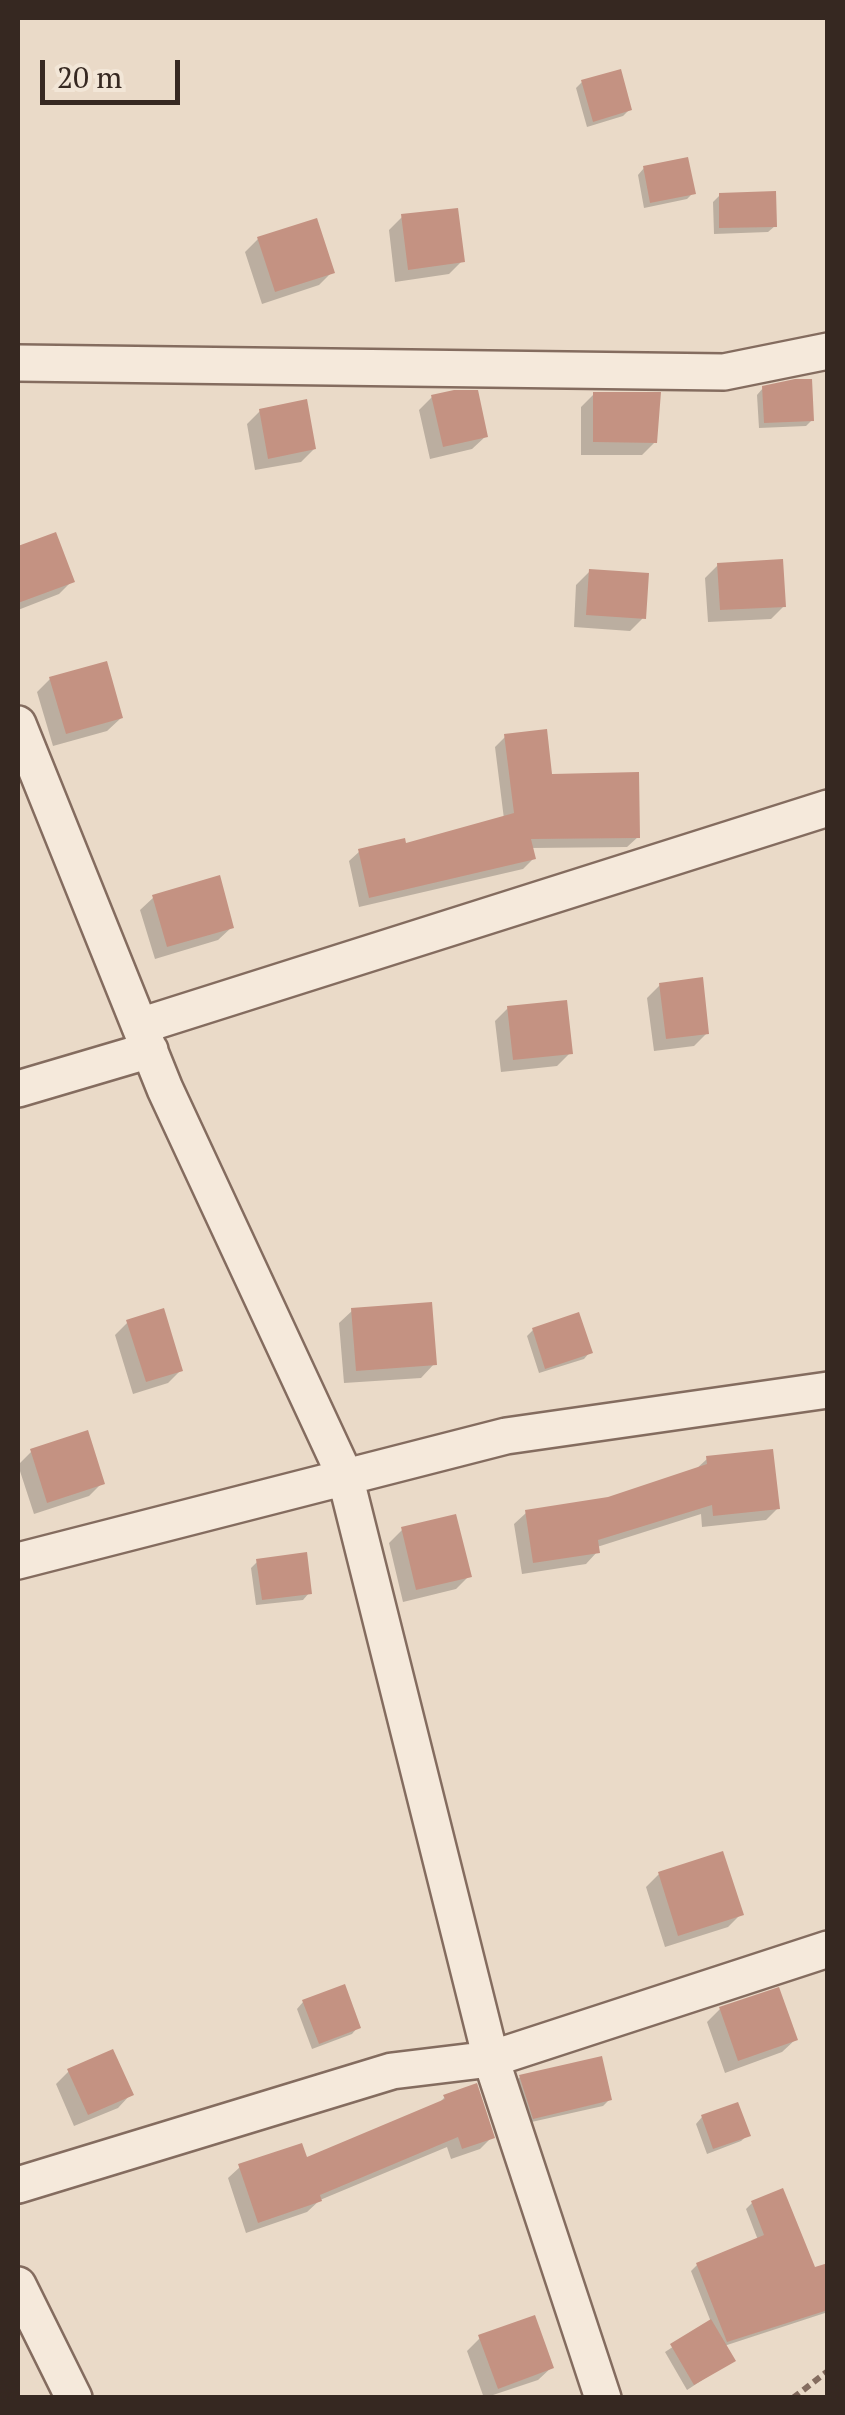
<!DOCTYPE html>
<style>
body{margin:0}
#map{position:relative;width:845px;height:2415px;overflow:hidden;background:#eadac8;font-family:"PT Serif",serif}
canvas{display:block}
.frame{position:absolute;inset:0;border:20px solid #362821;pointer-events:none}
.scale{position:absolute;left:40px;top:60px;width:140px;height:45px;box-sizing:border-box;border:5px solid #362821;border-top:0;padding-left:12px;font-size:30px;line-height:35px;white-space:nowrap;color:#362821;-webkit-text-stroke:8px #f2e6d7;paint-order:stroke}
</style>
<div id="map">
<canvas width="845" height="2415"></canvas>
<div class="frame"></div>
<div class="scale">20 m</div>
</div>
<script>
const g = document.querySelector('canvas').getContext('2d');
g.lineJoin = 'round';
function fill(path, color) { g.fillStyle = color; g.fill(path, 'evenodd'); }
function trace(path, color, width, dash) { g.strokeStyle = color; g.lineWidth = width; g.lineCap = dash ? 'butt' : 'round'; g.setLineDash(dash || []); g.stroke(path); }
fill(new Path2D(`
 M582,82L629,110L623,116L587,127L576,88Z
 M644,168L693,193L687,199L644,208L638,175Z
 M720,195L775,226L768,232L714,234L713,202Z
 M402,217L462,261L449,274L395,282L389,230Z
 M258,239L332,272L319,285L262,304L245,252Z
 M763,388L812,420L806,426L759,428L757,395Z
 M594,394L655,442L642,455H581V407Z
 M432,397L486,436L472,449L430,459L419,410Z
 M260,411L314,449L301,462L255,470L247,424Z
 M54,535L72,581L59,594L18,610V548Z
 M718,565L784,606L771,619L708,622L705,578Z
 M590,571L643,618L630,631L574,627L576,585Z
 M50,679L121,718L107,731L53,746L37,692Z
 M505,737L550,777L638,837L627,847L531,848L533,859L523,869L359,907L349,861L360,851L404,846L504,819L495,747Z
 M154,897L232,927L218,940L155,959L140,910Z
 M660,985L707,1033L694,1046L654,1051L647,998Z
 M508,1008L570,1053L557,1066L501,1072L495,1021Z
 M353,1310L434,1364L421,1378L344,1383L339,1323Z
 M128,1322L181,1370L168,1383L133,1394L115,1335Z
 M533,1330L590,1352L584,1359L539,1373L527,1336Z
 M31,1452L102,1483L89,1496L34,1514L18,1465Z
 M707,1459L778,1508L766,1520L702,1527L701,1514L597,1547V1552L586,1564L522,1574L514,1524L526,1513L609,1499L695,1470Z
 M402,1530L469,1576L456,1589L403,1602L389,1543Z
 M258,1561L309,1593L303,1600L256,1605L251,1568Z
 M659,1874L741,1914L728,1927L665,1947L646,1887Z
 M303,2002L358,2027L352,2034L312,2049L297,2009Z
 M720,2009L796,2039L782,2052L725,2073L707,2022Z
 M69,2071L131,2094L118,2108L74,2126L56,2084Z
 M520,2077L609,2100L603,2106L527,2123L514,2083Z
 M445,2097L492,2137L480,2149L451,2159L447,2147L320,2200L307,2212L246,2233L228,2178L240,2167L305,2160L437,2105Z
 M702,2117L748,2135L741,2141L707,2154L696,2124Z
 M752,2203L828,2290V2312L724,2346L733,2360L687,2390L665,2352L711,2322L691,2271L697,2265L758,2240L746,2209Z
 M480,2338L552,2367L538,2380L484,2398L467,2351Z`), '#0003');
fill(new Path2D(`
 M621,69L632,110L593,122L581,80Z
 M688,157L696,194L650,203L643,166Z
 M776,191L777,227L719,228V193Z
 M458,208L465,262L408,270L401,214Z
 M317,218L335,273L275,292L257,237Z
 M795,379H812L814,421L764,423L762,386Z
 M454,390H478L488,437L443,447L431,395Z
 M593,392H661L657,443L593,442Z
 M307,399L316,449L268,459L259,409Z
 M56,532L75,582L18,603V546Z
 M783,559L786,607L720,610L717,563Z
 M589,569L649,573L646,619L586,615Z
 M107,661L123,718L66,734L49,677Z
 M547,729L552,774L639,772L640,838L531,839L536,859L369,898L358,849L405,838L406,843L514,813L504,734Z
 M220,875L234,928L167,947L152,895Z
 M703,977L709,1034L666,1039L659,983Z
 M567,1000L573,1054L513,1060L507,1006Z
 M432,1302L437,1365L356,1371L351,1308Z
 M164,1308L183,1371L146,1382L126,1320Z
 M579,1312L593,1353L545,1369L532,1328Z
 M88,1430L105,1484L47,1503L30,1449Z
 M773,1449L780,1509L713,1516L712,1505L598,1540L600,1553L533,1563L525,1510L608,1497L707,1464L706,1456Z
 M456,1514L472,1577L416,1590L401,1527Z
 M307,1552L312,1594L262,1600L256,1559Z
 M723,1851L744,1915L678,1936L658,1872Z
 M345,1984L361,2028L319,2044L302,2000Z
 M779,1987L798,2040L738,2061L719,2007Z
 M113,2049L134,2095L88,2115L67,2069Z
 M602,2056L612,2100L533,2119L519,2075Z
 M477,2083L495,2138L462,2149L458,2137L320,2195L322,2201L258,2223L238,2164L302,2143L307,2157L445,2099L443,2095Z
 M738,2102L751,2136L713,2149L701,2115Z
 M783,2188L815,2267L828,2263V2310L727,2342L696,2263L764,2235L751,2201Z
 M535,2315L554,2368L498,2389L478,2335Z
 M711,2319L736,2361L694,2385L670,2344Z`), '#c49282');
const minor = new Path2D(`
 M18,363L724,372L828,351
 M18,724L165,1089L345,1476L491,2059L603,2398
 M140,1026L828,808
 M18,1089L150,1050
 M18,1561L506,1436L828,1390
 M18,2185L392,2071L491,2059L828,1949
 M18,2285L74,2398`);
trace(minor, '#846c5f', 40);
trace(new Path2D(`
 M793,2398L828,2371`), '#846c5f', 6, [8, 5]);
trace(minor, '#f5e9db', 35);
</script>
